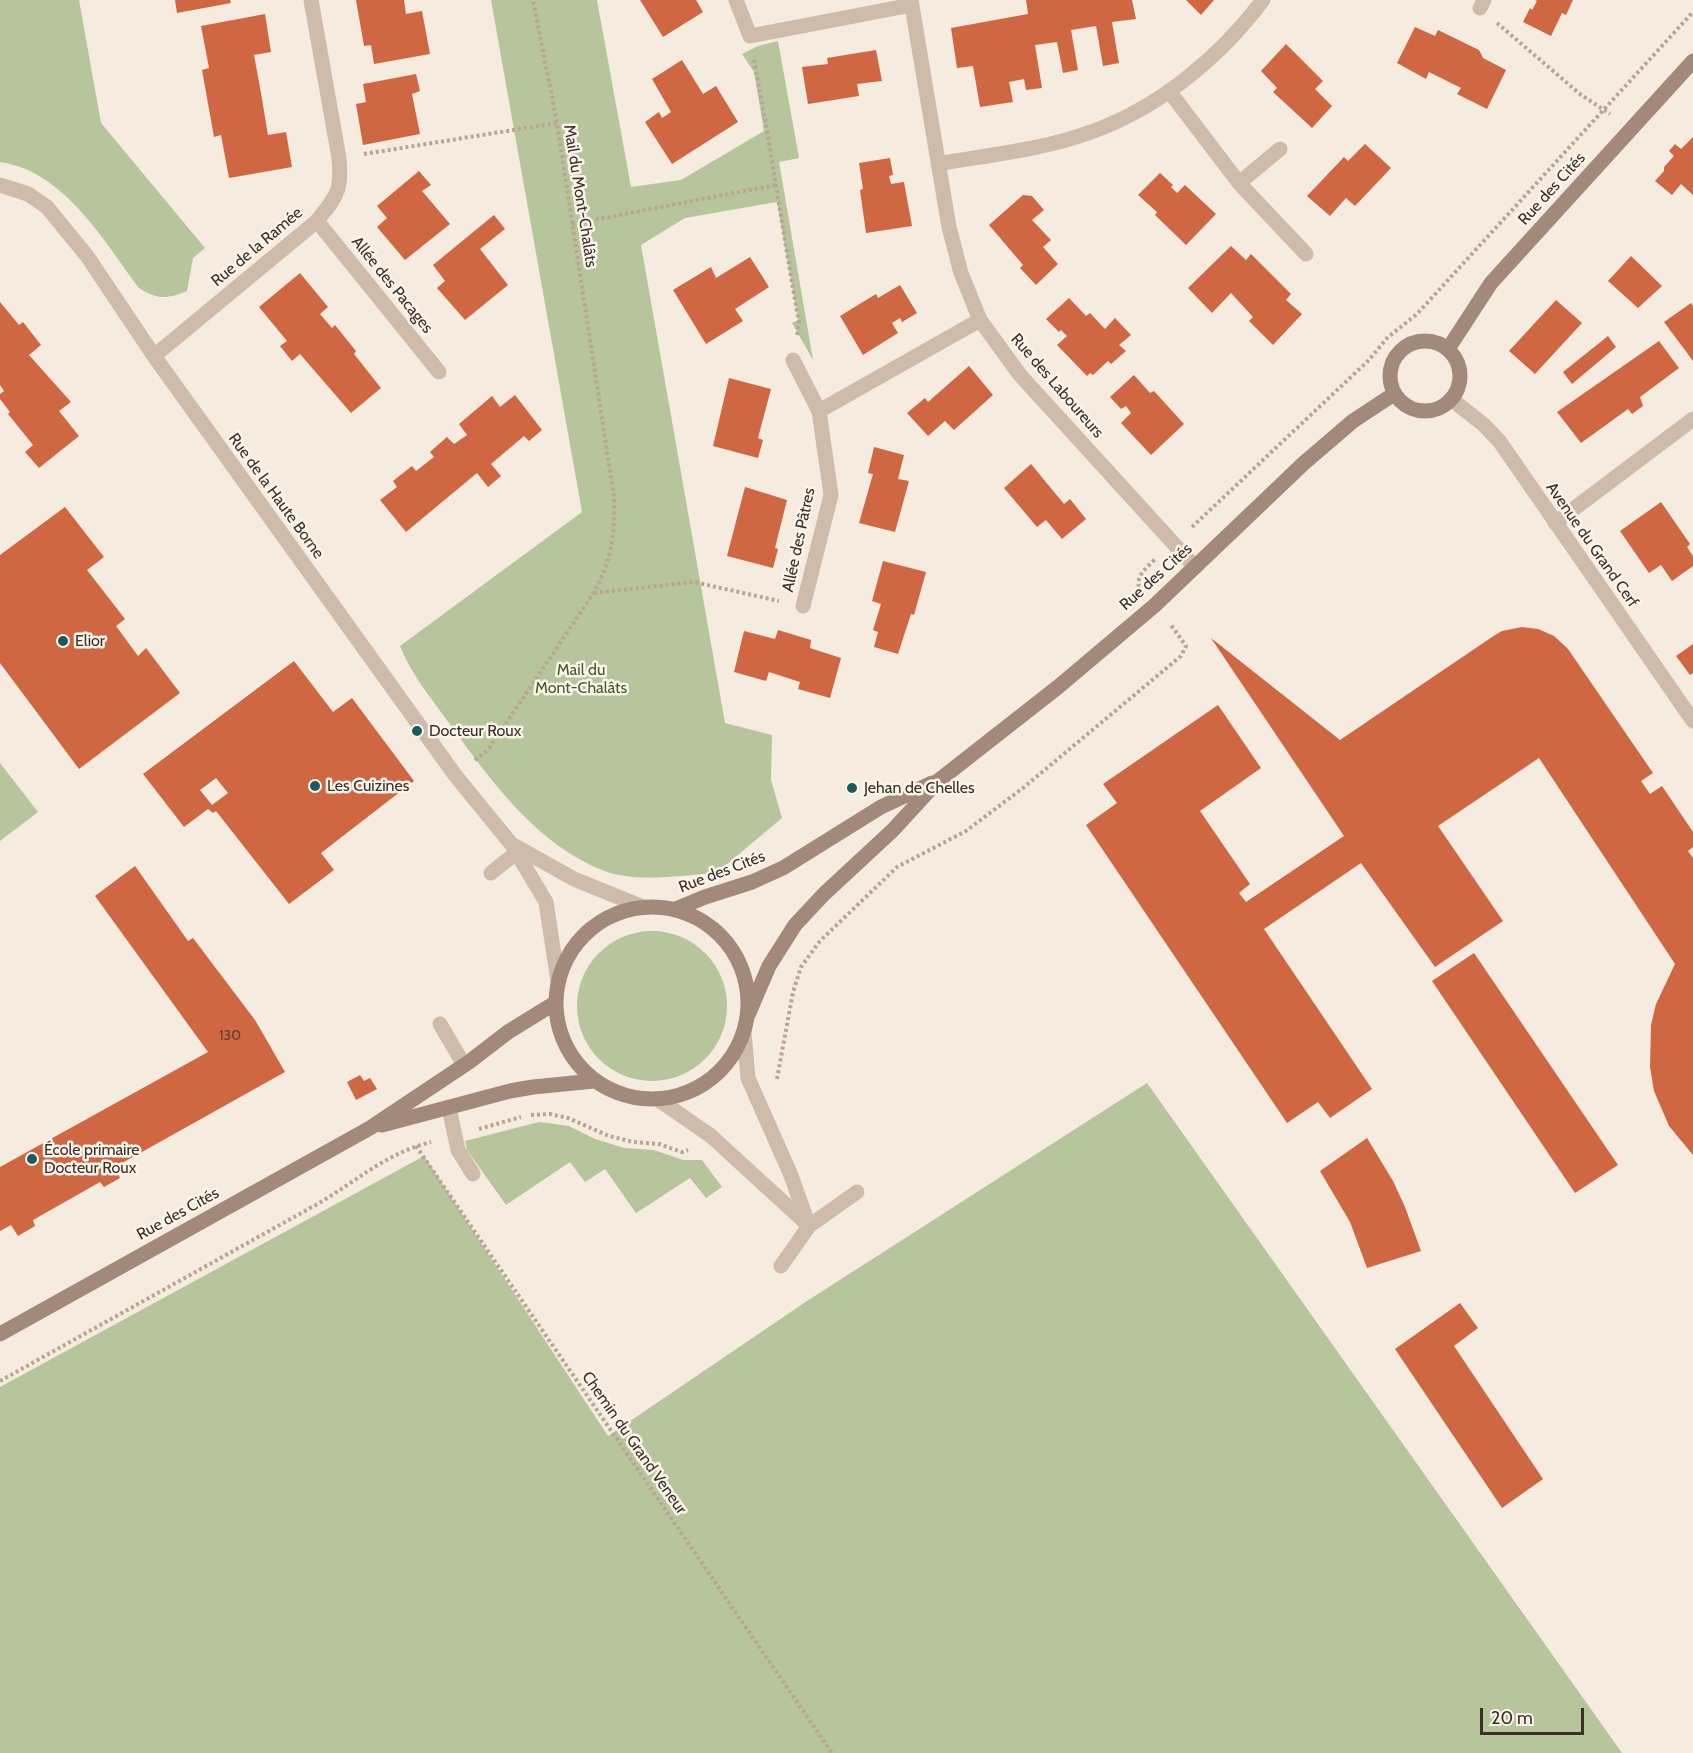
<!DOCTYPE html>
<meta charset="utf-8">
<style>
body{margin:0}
#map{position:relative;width:1693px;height:1753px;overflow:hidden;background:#f5ebde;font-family:Cabin,sans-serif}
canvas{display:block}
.scale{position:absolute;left:1480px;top:1708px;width:104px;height:27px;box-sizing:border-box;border:3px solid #3b2f29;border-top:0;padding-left:8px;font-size:18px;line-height:21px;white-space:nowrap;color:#3b2f29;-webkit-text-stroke:4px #fbf4eb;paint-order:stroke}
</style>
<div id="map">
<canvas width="1693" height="1753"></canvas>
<div class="scale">20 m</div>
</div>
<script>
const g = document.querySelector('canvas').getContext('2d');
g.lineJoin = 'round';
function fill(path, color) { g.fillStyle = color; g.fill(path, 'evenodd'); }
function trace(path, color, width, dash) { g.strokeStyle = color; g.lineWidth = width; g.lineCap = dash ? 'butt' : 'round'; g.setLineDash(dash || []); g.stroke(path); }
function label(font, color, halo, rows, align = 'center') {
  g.font = font + ' Cabin,sans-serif'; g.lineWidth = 5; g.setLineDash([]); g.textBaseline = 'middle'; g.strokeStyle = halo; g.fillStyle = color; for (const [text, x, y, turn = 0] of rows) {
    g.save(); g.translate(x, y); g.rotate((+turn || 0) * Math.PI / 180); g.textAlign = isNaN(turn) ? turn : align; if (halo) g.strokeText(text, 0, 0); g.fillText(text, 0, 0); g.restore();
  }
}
fill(new Path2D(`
 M0,0H79L101,123L205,248L193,258L187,291C168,299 157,300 139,288C104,241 64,171 0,162Z
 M491,0H597L631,187L681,180L764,131L754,72L742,54L758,46L778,41L799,158L779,162L813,360L792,323L798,320L777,202L685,218L641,245L725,723L772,735L771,780L782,818L721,869L712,873C681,876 637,882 607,872C537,846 491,781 449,723C431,698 411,674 400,646L582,512Z
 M0,763L38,812L0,841Z
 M577 1006a75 75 0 1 1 150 0a75 75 0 1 1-150 0Z
 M1147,1083L1622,1753H0V1387L424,1156L608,1436L807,1301Z
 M539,1122L569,1126L595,1139L624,1148L654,1150L683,1160H702L722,1187L706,1198L690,1178L636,1213L605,1169L585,1182L570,1162L506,1205L467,1150L465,1141Z`), '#b7c59d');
fill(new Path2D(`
 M175,0H230L231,3L177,13Z
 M356,0H404L406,14L422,11L430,54L374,64L371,45L364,46Z
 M640,0H696L703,12L663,37Z
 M1026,0H1132L1136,19L1112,22L1119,63L1103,66L1096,26L1071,30L1078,70L1063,73L1057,42L1035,45L1042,88L1026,90L1024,79L1009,82L1013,102L980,107L973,66L957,68L951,28L1028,14Z
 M1186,0H1214L1201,15Z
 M1535,0H1573L1566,15L1562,13L1551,36L1523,22L1530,8L1532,10L1537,1Z
 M265,14L271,52L254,55L261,93L268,135L286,132L292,167L229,178L221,135L214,137L202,70L209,68L201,26Z
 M1415,27L1435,36L1438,30L1479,50L1483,58L1506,70L1487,109L1457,94L1461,88L1429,72L1426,79L1397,63Z
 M1286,44L1323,81L1315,89L1332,106L1312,128L1273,92L1277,88L1261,71Z
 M876,50L882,81L857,84L859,96L808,104L802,67L828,64L827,58Z
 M682,60L703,94L716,86L738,122L672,164L645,122L659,112L662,118L671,112L652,79Z
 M416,74L420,91L412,94L420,134L363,145L356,104L366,102L363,84Z
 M1693,137V195L1681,184L1672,195L1655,181L1664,171V167L1674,156L1669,151L1675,144L1681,149Z
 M1365,144L1391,168L1355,206L1346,198L1330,216L1307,196L1344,157L1348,161Z
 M890,158L893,175L889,176L891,184L904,182L912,226L866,233L860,190L863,189L859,163Z
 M419,171L431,185L422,191L450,224L405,260L377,227L387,218L377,206Z
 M1160,173L1173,185L1171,187L1177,193L1185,185L1216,214L1186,245L1155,215L1157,212L1138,195Z
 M1023,195L1032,196L1044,210L1032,220L1051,240L1043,247L1058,264L1036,285L1020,268L1023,265L989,225Z
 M494,215L505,229L480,249L508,285L465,320L437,288L445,281L433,265Z
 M1231,246L1246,260L1251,254L1291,294L1286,300L1302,314L1273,345L1249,321L1253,317L1231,293L1212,313L1188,288Z
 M1631,256L1662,286L1638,308L1608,281Z
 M750,257L769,287L735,309L743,321L706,344L673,290L711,267L716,278Z
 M300,273L328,307L320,314L332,328L335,325L356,351L354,354L381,388L351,413L300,354L292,361L280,346L287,341L259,307Z
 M900,285L917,313L902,322L900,318L892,323L898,333L863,355L840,316L876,294L878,298Z
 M1069,298L1086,316L1090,313L1105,329L1115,318L1131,335L1119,345L1126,351L1111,364L1108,361L1093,375L1090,373L1087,376L1057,345L1067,336L1061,330L1059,332L1046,319Z
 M1556,300L1582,323L1535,374L1509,351Z
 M0,302L19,325L23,322L41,345L29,355L71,402L59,411L79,436L39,468L25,452L33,445L8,414L10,412L0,399V394L4,391L0,385Z
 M1691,303L1693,306V361L1664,322Z
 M1608,336L1616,347L1572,384L1563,372Z
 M1659,341L1679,368L1640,397L1643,406L1632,414L1628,409L1581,443L1557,412Z
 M969,366L993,395L954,430L945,421L928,436L907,413L925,398L928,402Z
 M1134,375L1150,393L1154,391L1184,424L1151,455L1121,423L1131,413L1126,406L1121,409L1110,397Z
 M729,378L771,389L758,438L763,440L758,458L713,446Z
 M515,395L542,430L529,441L524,436L491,464L501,476L488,487L477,473L406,532L380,500L397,487L393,481L412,466L416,471L434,457L430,452L447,437L454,444L467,435L459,424L492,396L500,407Z
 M874,447L904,455L898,479L909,481L895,532L859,523L873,474L868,473Z
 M1031,464L1064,504L1070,499L1086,519L1062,539L1046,520L1037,527L1004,488Z
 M745,487L787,500L775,548L778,549L773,568L727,556Z
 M1661,502L1690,544L1687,547L1693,556V566L1672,581L1661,565L1649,573L1620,531Z
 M65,507L104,557L87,570L125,619L116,626L138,656L146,648L180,693L79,769L0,663V555Z
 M883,561L926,572L914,615L911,614L898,654L874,647L878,632L873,630L881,604L872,601Z
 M1522,627L1538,629L1554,636L1568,649L1653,773L1641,781L1650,794L1662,786L1693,832V847L1688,851L1693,858V1155L1669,1126L1654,1091L1650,1067L1651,1025L1656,1004L1675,964L1539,758L1438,826L1503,921L1435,967L1361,863L1264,929L1372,1089L1330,1118L1318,1102L1287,1123L1086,825L1117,803L1103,784L1218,705L1261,768L1200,811L1250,884L1239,893L1246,902L1344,836L1211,638L1340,740L1495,635L1502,631Z
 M778,630L811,640L810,648L841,658L830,698L798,689L800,682L769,672L766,681L734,672L744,631L775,639Z
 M1693,644V673L1690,675L1676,656Z
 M294,661L333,712L352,698L414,781L321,853L334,870L289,904L216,811L213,813L208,809L184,827L143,774ZM216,778L228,793L212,805L200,790Z
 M135,866L188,941L193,938L255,1020L285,1072L115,1167L120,1178L104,1187L100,1182L33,1220L35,1226L18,1236L11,1225L0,1231V1167L208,1052L95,896Z
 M1474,953L1618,1165L1575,1193L1432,981Z
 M360,1075L364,1081L370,1078L377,1089L356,1100L347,1082Z
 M1367,1138L1393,1181L1405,1207L1421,1251L1367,1268L1350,1222L1320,1171Z
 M1460,1303L1478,1328L1454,1346L1543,1479L1502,1508L1395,1349Z`), '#cf6742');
trace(new Path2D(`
 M1497,23L1580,94L1610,114
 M754,60C771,147 783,235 799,322L797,337
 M364,154L557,123
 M572,224L776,185
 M1192,527L1369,360L1387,338L1417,314L1693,12
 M1139,587C1136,575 1147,568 1155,559
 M594,593L694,582L779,601
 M475,760L488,750L593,594C612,560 615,535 614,497L557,123L533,0
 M777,1079L793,992L801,967L820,941L897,867L966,831L1023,788L1181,656L1186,646L1171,625
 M531,1115L550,1114L568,1118L609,1136L633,1142L659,1144L682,1152L688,1150
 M479,1129L521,1117
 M416,1146L832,1753
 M0,1381C104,1323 208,1265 312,1207C354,1184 383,1154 431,1142`), '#baa593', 4, [3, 3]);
trace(new Path2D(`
 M491,873L517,852
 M440,1024L464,1065
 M744,1033L748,1078L790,1173L809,1226
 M659,1100L711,1136L806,1223
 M449,1108L458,1150L473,1174
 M781,1266L809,1226L857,1192`), '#cebba9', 15);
trace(new Path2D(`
 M736,0L750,36L912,5
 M911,0L949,227L961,273L980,320L1020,375L1195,567
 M1480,8L1484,0
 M1169,91L1239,183L1306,254
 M938,164C988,155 1042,150 1091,132C1159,108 1220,57 1263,0
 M1239,183L1280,149
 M0,185L28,194L47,207L87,256L154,356L455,775L512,845L546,902L558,981
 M317,221L439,372
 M154,356L317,221C337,195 342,192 339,158L311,0
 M793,360L819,411
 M1451,399L1484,425L1500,442L1693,721
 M1555,523L1693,419
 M803,606L831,495L819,411L980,320
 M515,846L574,879L643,907`), '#cebba9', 15);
trace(new Path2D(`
 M1390 376a35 35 0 1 1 70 0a35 35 0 1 1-70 0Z
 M1448,349L1491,283L1693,61
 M556 1003a96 96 0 1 1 192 0a96 96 0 1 1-192 0Z
 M676,909L705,897L752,882L783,868L881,807L932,783
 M748,1015L769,966L795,925L824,894L893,830L938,781L1058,687L1154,606L1304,463L1353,421L1394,394
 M382,1125L510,1091L533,1087L594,1081
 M0,1334L370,1128L469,1062L508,1032L555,1003`), '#a2897a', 15);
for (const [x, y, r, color] of [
 [63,641,6,"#1b5a60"],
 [417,731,6,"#1b5a60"],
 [315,786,6,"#1b5a60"],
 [852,788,6,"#1b5a60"],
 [32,1159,6,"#1b5a60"]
]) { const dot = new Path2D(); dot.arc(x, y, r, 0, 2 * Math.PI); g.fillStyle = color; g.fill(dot); trace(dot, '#fbf4eb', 2); }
label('14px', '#603d2f', null, [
 ["130",230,1036]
]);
label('16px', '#3b2f29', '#fbf4eb', [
 ["Rue des Cités",1552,189,-48],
 ["Mail du Mont-Chalâts",580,196,81],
 ["Rue de la Ramée",257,247,-40],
 ["Allée des Pacages",392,285,51],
 ["Rue des Laboureurs",1057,386,49],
 ["Rue de la Haute Borne",276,496,54],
 ["Allée des Pâtres",799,540,-78],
 ["Avenue du Grand Cerf",1592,545,55],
 ["Rue des Cités",1156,577,-42],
 ["Rue des Cités",722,872,-21],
 ["Rue des Cités",178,1214,-29],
 ["Chemin du Grand Veneur",634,1443,55]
]);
label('16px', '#3b2f29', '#fbf4eb', [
 ["Elior",75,641],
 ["Docteur Roux",429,731],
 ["Les Cuizines",327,786],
 ["Jehan de Chelles",864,788],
 ["École primaire",44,1150],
 ["Docteur Roux",44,1168]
], 'left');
label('16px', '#485b2b', '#fbf4eb', [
 ["Mail du",581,670],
 ["Mont-Chalâts",581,688]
]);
</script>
